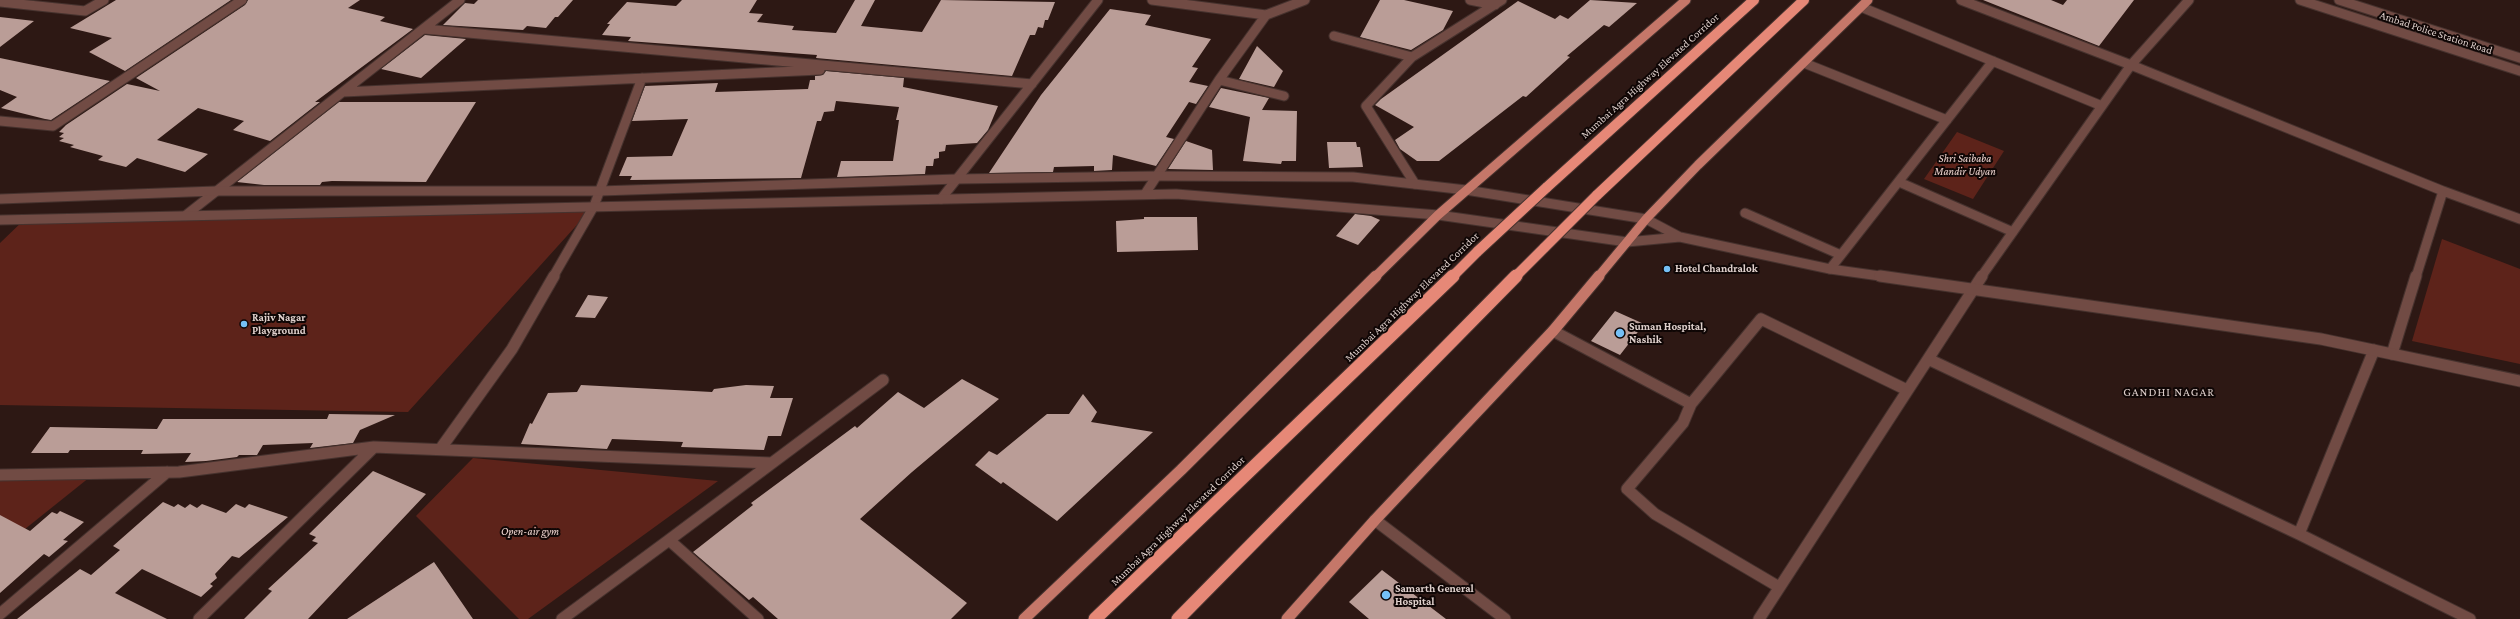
<!DOCTYPE html>
<style>
body{margin:0}
canvas{display:block;background:#2d1814}
</style>
<canvas width="2520" height="619"></canvas>
<script>
const g = document.querySelector('canvas').getContext('2d');
g.lineJoin = 'round';
function fill(path, color) { g.fillStyle = color; g.fill(path, 'evenodd'); }
function trace(path, color, width, dash) { g.strokeStyle = color; g.lineWidth = width; g.lineCap = dash ? 'butt' : 'round'; g.setLineDash(dash || []); g.stroke(path); }
function label(font, color, halo, rows, align = 'center') {
  g.font = font + ' "Crimson Pro",serif'; g.lineWidth = 4; g.setLineDash([]); g.textBaseline = 'middle'; g.strokeStyle = halo; g.fillStyle = color; for (const [text, x, y, turn = 0] of rows) {
    g.save(); g.translate(x, y); g.rotate((+turn || 0) * Math.PI / 180); g.textAlign = isNaN(turn) ? turn : align; if (halo) g.strokeText(text, 0, 0); g.fillText(text, 0, 0); g.restore();
  }
}
fill(new Path2D(`
 M1957,132L2004,151L1973,199L1924,179Z
 M594,206L408,412L0,405V243L25,219Z
 M2442,239L2520,269V364L2412,341Z
 M473,458L718,481L528,619H519L416,516Z
 M95,473L0,549V475Z`), '#5d231a');
fill(new Path2D(`
 M116,0H231L125,71L89,52L112,38L70,28Z
 M248,0H360L348,8L385,17L380,21L413,29L315,102H320L270,141L233,130L244,121L198,108L157,140L208,154L185,172L137,158L126,167L98,160L103,156L70,147L74,145L59,141L64,138L59,137L64,133L59,132L66,125L127,84L160,91L136,78L245,5Z
 M478,0H573L558,17H555L546,28L527,26L523,30L443,25L465,3L474,4Z
 M682,0H757L749,13L763,14L757,22L794,26L792,30L836,33L855,0H875L861,26L922,32L941,0L1055,2L1048,20H1045L1043,28L1038,27L1035,35H1030L1012,76L816,58L817,55L628,41L631,37L602,35L610,24H607L627,2L676,6Z
 M1380,0H1404L1453,11L1443,30L1411,50L1360,37Z
 M1590,0L1637,3L1609,27L1604,25L1567,56L1570,57L1526,97L1523,96L1439,161H1417L1400,149L1395,140L1414,127L1375,105L1381,99L1518,1L1555,19L1560,15L1568,19Z
 M1983,0H2051L2063,5L2067,0H2134L2099,46Z
 M1110,9L1151,15L1145,25L1211,39L1192,67L1198,68L1189,82L1208,86L1196,104L1189,102L1166,137L1174,139L1156,166L1113,155L1112,170L1094,171V166L1054,167L1053,172L989,173L1041,95Z
 M0,17L34,21L0,47Z
 M425,35L466,39L421,78L381,69Z
 M1257,46L1283,71L1274,87L1239,79Z
 M0,58L110,81L51,120L45,119L1,108L17,97L0,90Z
 M826,71L904,78L903,87L998,106L988,130L977,143L946,145L945,151L939,152V158L934,159L933,166H926L925,174L837,177L841,161H893L899,120H896L899,107L836,101L834,111L824,112L821,121H817L801,178L630,180L632,176H619L627,157L672,156L688,119L632,121L645,86L718,83L715,92L808,89L810,80H815V76L823,75Z
 M1221,88L1269,98L1262,110L1297,111L1296,161H1282L1281,164L1243,161L1250,117L1209,107Z
 M339,102H476L426,182L332,181L322,182L320,185H264L237,182Z
 M1186,141L1212,150L1213,170L1168,169Z
 M1327,142H1356L1357,147H1360L1363,167L1329,168Z
 M1355,214L1371,216L1380,220L1358,245L1336,236Z
 M1144,217H1197L1198,250L1117,252L1116,221L1144,219Z
 M588,295L608,297L595,318L575,317Z
 M1615,311L1644,324L1620,355L1591,341Z
 M962,379L999,399L912,472L860,519L967,603L951,619H778L753,597L749,600L693,552L753,505L751,503L855,426L857,428L898,392L924,408Z
 M581,385L712,392L714,389L746,385L774,386L770,398H793L781,436H768L764,450L681,447L683,442L612,439L607,449L521,444L530,423L532,424L548,393L577,392Z
 M1083,394L1097,412L1091,422L1153,432L1057,521L1003,482L1001,484L975,465L989,451L997,455L1047,414H1069Z
 M329,414L395,415L360,430L353,443L310,448L313,443L263,445L257,455H239L237,457L206,461L185,462L191,453L141,454L143,450H70L68,453H31L50,427L157,429L163,419H327Z
 M373,471L426,494L308,619H244L272,591L268,589L318,543L312,541L316,537L309,534Z
 M163,502L174,507L178,504L185,508L190,504L197,508L202,504L226,513L236,504L245,508L249,504L288,517L239,558L232,556L215,574L217,578L210,584L213,586L201,597L142,569L115,593L167,619H17L80,569L91,575L120,550L113,546Z
 M60,511L84,522L63,540L68,541L49,557L44,554L0,593V515L30,531L52,512L57,514Z
 M434,562L473,619H347Z
 M1382,570L1446,619H1369L1349,602Z`), '#ba9d97');
const minorFar1 = new Path2D(`
 M1152,0L1266,15L1305,0
 M1470,0L1495,5
 M1961,0L2131,65L2443,191
 M0,2L85,11L104,0
 M1861,7L2102,106
 M424,29L1032,84
 M1334,36L1412,57
 M1804,63L1947,120
 M1219,80L1284,96
 M343,92L820,70
 M0,121L53,126L242,0
 M1899,182L2013,232
 M1415,184L1366,106L1412,57L1502,0
 M1145,194L1219,80L1266,15
 M941,199L1098,0
 M1745,213L1841,255
 M186,215L460,0
 M1830,269L1993,61
 M553,277L594,206L642,78
 M1981,277L2131,65L2189,0
 M2416,277L2443,191L2520,219`);
const minor = new Path2D(`
 M1553,331L1691,404
 M2392,354L2416,276
 M1928,359L2299,534L2470,619
 M374,447L771,463
 M441,448L512,349L554,276
 M0,475L179,472L374,447L199,619
 M1375,520L1505,619
 M2299,534L2374,350
 M1779,587L1655,514L1627,489L1683,423L1691,404L1761,319L1907,390
 M0,614L167,472
 M562,619L669,540
 M758,619L669,540L883,380
 M1759,619L1982,276`);
const tertiaryFar1 = new Path2D(`
 M2300,0L2520,71
 M2339,0L2520,58
 M0,199L216,191H600L957,179L1157,176L1353,177L1466,190L1646,219L1680,237L1830,269L1887,277
 M0,220L1176,194L1438,215L1627,242L1680,237`);
const tertiary = new Path2D(`
 M1880,276L2321,339L2520,381`);
const primaryFar1 = new Path2D(`
 M1375,277L1438,215L1686,0
 M1598,277L1646,219L1698,165L1868,0`);
const primary = new Path2D(`
 M1024,619L1181,470L1376,276
 M1287,619L1375,520L1553,331L1599,276`);
const motorwayFar1 = new Path2D(`
 M1546,188L1754,0
 M1596,196L1804,0
 M1452,277L1478,251
 M1515,277L1545,247`);
const motorway = new Path2D(`
 M1095,619L1453,276
 M1178,619L1516,276`);
trace(minorFar1, '#46322e', 11);
trace(minor, '#46322e', 13);
trace(tertiaryFar1, '#46322e', 11);
trace(tertiary, '#46322e', 13);
trace(primaryFar1, '#46322e', 11);
trace(primary, '#46322e', 13);
trace(motorwayFar1, '#46322e', 12);
trace(motorway, '#46322e', 15);
trace(minorFar1, '#714b44', 9);
trace(minor, '#714b44', 11);
trace(tertiaryFar1, '#714b44', 9);
trace(tertiary, '#714b44', 11);
trace(primaryFar1, '#c57769', 9);
trace(primary, '#c57769', 11);
trace(motorwayFar1, '#e68877', 10);
trace(motorway, '#e68877', 13);
const motorwayBridge = new Path2D(`
 M1545,247L1596,196
 M1478,251L1546,188`);
trace(motorwayBridge, '#46322e', 12, []);
trace(motorwayBridge, '#e68877', 10);
for (const [x, y, r, color] of [
 [1667,269,4,"#75c0f6"],
 [244,324,4,"#75c0f6"],
 [1620,333,5,"#75c0f6"],
 [1386,595,5,"#75c0f6"]
]) { const dot = new Path2D(); dot.arc(x, y, r, 0, 2 * Math.PI); g.fillStyle = color; g.fill(dot); trace(dot, '#0f0605', 1.5); }
label('11px', '#dfd0cc', '#0f0605', [
 ["Ambad Police Station Road",2436,33,18],
 ["Mumbai Agra Highway Elevated Corridor",1650,76,-42],
 ["Mumbai Agra Highway Elevated Corridor",1412,297,-44],
 ["Mumbai Agra Highway Elevated Corridor",1178,521,-44]
]);
label('italic 11px', '#f0d6d1', '#0f0605', [
 ["Shri Saibaba",1965,159],
 ["Mandir Udyan",1965,172],
 ["Open-air gym",530,532]
]);
label('bold 11px', '#dfd0cc', '#0f0605', [
 ["Hotel Chandralok",1675,269],
 ["Rajiv Nagar",252,318],
 ["Playground",252,331],
 ["Suman Hospital,",1629,327],
 ["Nashik",1629,340],
 ["Samarth General",1395,589],
 ["Hospital",1395,602]
], 'left');
g.letterSpacing = '1px';
label('12px', '#dfd0cc', '#0f0605', [
 ["GANDHI NAGAR",2169,392]
]);
g.letterSpacing = '0px';
</script>
